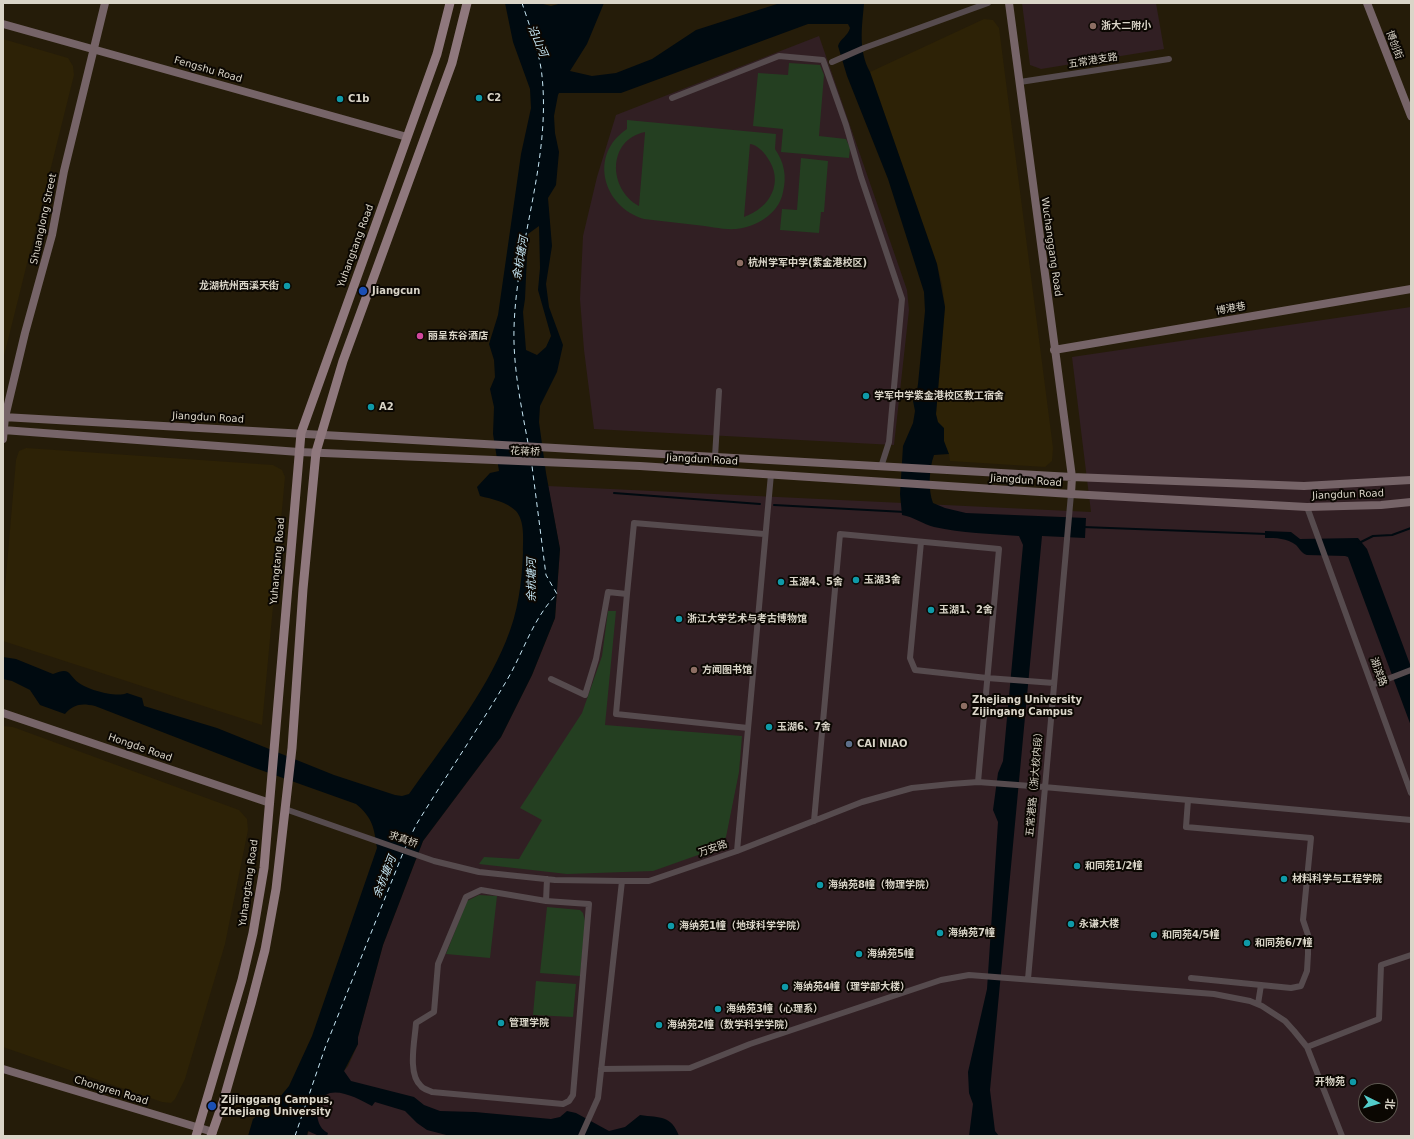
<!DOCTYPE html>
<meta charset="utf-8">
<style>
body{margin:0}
#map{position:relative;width:1414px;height:1139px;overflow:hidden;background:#251c09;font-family:"DejaVu Sans","Noto Sans SC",sans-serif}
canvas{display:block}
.frame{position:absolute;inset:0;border:4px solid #dad5c8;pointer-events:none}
.north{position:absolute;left:1358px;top:1083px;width:40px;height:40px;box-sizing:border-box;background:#0b0702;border:1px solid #5e5951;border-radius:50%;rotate:95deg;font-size:11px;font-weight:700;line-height:16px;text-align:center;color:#dad5c8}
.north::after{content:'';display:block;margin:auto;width:14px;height:18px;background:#53cdcb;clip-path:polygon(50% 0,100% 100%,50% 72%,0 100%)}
</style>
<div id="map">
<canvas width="1414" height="1139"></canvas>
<div class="frame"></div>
<div class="north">北</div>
</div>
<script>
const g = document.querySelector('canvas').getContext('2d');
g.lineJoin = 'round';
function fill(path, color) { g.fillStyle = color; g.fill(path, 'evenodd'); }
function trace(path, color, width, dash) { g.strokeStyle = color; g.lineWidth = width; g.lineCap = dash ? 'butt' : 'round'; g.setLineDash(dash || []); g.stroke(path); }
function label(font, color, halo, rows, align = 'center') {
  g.font = font + ' "DejaVu Sans","Noto Sans SC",sans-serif'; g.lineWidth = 4; g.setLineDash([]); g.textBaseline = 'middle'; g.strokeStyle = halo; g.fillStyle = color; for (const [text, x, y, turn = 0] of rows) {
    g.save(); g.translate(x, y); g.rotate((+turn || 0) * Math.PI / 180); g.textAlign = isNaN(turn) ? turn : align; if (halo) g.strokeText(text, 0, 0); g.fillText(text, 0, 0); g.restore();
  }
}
fill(new Path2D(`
 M984,19L993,20L999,28L1053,448L1052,461L1045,467L950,461L949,454L936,444V414L945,307L942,284L937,264L870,72Z
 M3,39L68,58L73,66L74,75L3,360Z
 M26,448L273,465L282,470L285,477L262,725L3,641V611L16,460L19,451Z
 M3,726L13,727L239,810L247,819L248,830L225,944L185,1079L175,1099L171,1103L162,1102L3,1047Z`), '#2d2206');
fill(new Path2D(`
 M1022,3H1156L1164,49L1041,69L1030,65Z
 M819,36L907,290L909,310L894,445L594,429L584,350L580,299L583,236L597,177L616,115Z
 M1411,307V1136H307L321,1099L348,1066L358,1044V1037L383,945L423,841L501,737L532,675L555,618L560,549L548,486L1091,512L1072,357ZM1366,1091H1390V1115H1366Z`), '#311f23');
fill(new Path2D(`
 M789,63L820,65L824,75L819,136L846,139L850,148L849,158L781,152L783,129L753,126L758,73L788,75Z
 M627,120L776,134L775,149C784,162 787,176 783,192C779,214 756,227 736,229C723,230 709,226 696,225C679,223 661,221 644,219C603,207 588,155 627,129ZM645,132V133L639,206C608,189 607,140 645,132ZM750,144C757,145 763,151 767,157C785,182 770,208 744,217Z
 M801,158L828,161L824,212H821L819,233L780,230L782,209L797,210Z
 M608,611H616L605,725L742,736L739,772L726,837L715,849L653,871L567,874L479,864L484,857L519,859L542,820L520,808L582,713L602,656Z
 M479,895L497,896L490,958L446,954L467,901Z
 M547,907L580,910L583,913L585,921L580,976L540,973Z
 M536,981L576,984L573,1017L533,1015Z`), '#243f21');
fill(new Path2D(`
 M505,3H539L551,6L562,3H604L587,44L570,71L592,76L616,73L652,59L696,30L777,4L866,3L864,4C862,27 858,50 870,72L937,264L945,307L936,414L938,422L944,428V441L949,454L934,455C929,469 928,490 933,503L945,508L966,513L1086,518L1085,538L1042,536L990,1090L995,1131L999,1136H969L973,1104L969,1093L968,1072L987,989L998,822L993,810L998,773L1003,761L1023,545L1019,536C990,534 962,533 934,527C923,524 914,517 902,515L900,494L903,446L913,423L915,411L913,401L916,396L918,384L925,311L924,292L888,179L847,76L838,46C840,39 848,36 850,28L848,24H808L621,93H559L558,95L554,116L555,133L559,152L556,185L548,198L552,246L546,284L549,307L563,345L557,372L540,406L539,422L546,473L560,549L555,618L532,675L501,737L423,841L383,945L358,1037V1044L344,1071L351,1081L414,1097L424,1105L440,1111L475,1112L551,1119L560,1117L567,1111L576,1113L609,1131L625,1127L640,1115C661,1118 671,1115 679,1136H450L427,1130L417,1123L405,1111L375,1102L372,1106C361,1100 343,1090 330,1093C317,1097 314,1116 321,1127C322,1129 326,1132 328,1133L327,1136H319L308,1131L307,1136H248L253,1119L279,1098L289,1086L312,1036L377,848C374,828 373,818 356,804L255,768L95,706C81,703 74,704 65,714L40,705L30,690L12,681L3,679V657L16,659L53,674C71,666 68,675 79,683C88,690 117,698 127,693L142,698L144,706L217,728L334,775L395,795L402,796L409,794C443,746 484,695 506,641C518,613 522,582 523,552C523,540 525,521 516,511C507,502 492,499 480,496L477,487L490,473L499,471L493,434L494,407L490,389L495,377L494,360L489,344L498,315L521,154L531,108L530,89L513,42ZM539,226L540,268L538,290L551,336L546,347L537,355L526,350L523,312L525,299L528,234Z
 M1265,531L1291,532L1300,539L1358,538L1367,549L1411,667V726L1348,557L1345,556L1307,555C1301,553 1300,549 1296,545C1287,538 1276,538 1265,538Z`), '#000a10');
trace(new Path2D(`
 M614,493L760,504
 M774,505L905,512
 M1083,527L1267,534
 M1359,543L1373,536L1392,535L1411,528`), '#000a10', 2);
trace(new Path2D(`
 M522,3C529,24 540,54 542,76C551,161 516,244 514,329C513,367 521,405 528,443
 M529,450L530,459
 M405,848L416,825C446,776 478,729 507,680C524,651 533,618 557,594L546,575L532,466
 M295,1136L325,1048L403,853`), '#c8e9f7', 1, [5, 4]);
trace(new Path2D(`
 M832,62L864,48L988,3
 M1020,82L1169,59
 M672,98L779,56L823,60L846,125L861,177L902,299L889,442L881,467
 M715,457L719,391
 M1307,507L1411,793
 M921,542L910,658L915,670L987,678L1054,683
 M627,594L616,714L748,728
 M551,679L585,695L596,659L608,592L627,594L634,523L764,534
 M1372,685L1411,670
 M1188,800L1186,827L1311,838L1303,920L1308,935V954L1307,971L1301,986L1291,988L1261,985L1258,1004
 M285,809L434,861L479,872L555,880L622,881H649L737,851L862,802L912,788L951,784L978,782L1044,787L1411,820
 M814,821L840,534L999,549L978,782
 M737,851L771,474
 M546,901L481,890L466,897L438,964L434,1012L416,1023C415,1040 407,1074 421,1086C423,1089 428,1090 432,1092L563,1104L569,1101L573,1095L589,904L546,901L547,879
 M1191,978L1261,985
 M1028,979L1071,494
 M1307,1047L1379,1019L1381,965L1411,955
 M601,1069L690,1068L750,1044L941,980L969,975L1214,994L1250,1001L1262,1006L1285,1021L1294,1031L1307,1047L1342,1136
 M581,1136L598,1098L622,881`), '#564b4e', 6);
trace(new Path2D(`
 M1009,3L1072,477L1071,494
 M1367,3L1411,116
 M3,24L407,137
 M1054,350L1411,289
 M3,417L1072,477L1304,486L1411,480
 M3,430L299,452L640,466L1071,494L1307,507L1381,505L1411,502
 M3,439L5,417L25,333L52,235L64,171L105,3
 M3,713L270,803
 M3,1069L213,1132`), '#766468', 8);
trace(new Path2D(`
 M196,1136L242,980L253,933L264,868L301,433L437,54L450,3
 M211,1136L223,1102L251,1004L265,950L276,889L292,748L303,589L316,452L343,361L452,63L467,3`), '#8f787d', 9);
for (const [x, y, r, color] of [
 [1093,26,4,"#8d6e63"],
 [479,98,4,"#0f9aa8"],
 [340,99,4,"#0f9aa8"],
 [740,263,4,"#8d6e63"],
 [287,286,4,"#0f9aa8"],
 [363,291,5,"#1a4fb4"],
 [420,336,4,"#d1479c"],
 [866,396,4,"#0f9aa8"],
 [371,407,4,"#0f9aa8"],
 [856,580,4,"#0f9aa8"],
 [781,582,4,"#0f9aa8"],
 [931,610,4,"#0f9aa8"],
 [679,619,4,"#0f9aa8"],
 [694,670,4,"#8d6e63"],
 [964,706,4,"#8d6e63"],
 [769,727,4,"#0f9aa8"],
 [849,744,4,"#5c6f8a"],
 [1077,866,4,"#0f9aa8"],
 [1284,879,4,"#0f9aa8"],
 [820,885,4,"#0f9aa8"],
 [1071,924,4,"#0f9aa8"],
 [671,926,4,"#0f9aa8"],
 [940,933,4,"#0f9aa8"],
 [1154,935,4,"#0f9aa8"],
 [1247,943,4,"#0f9aa8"],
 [859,954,4,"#0f9aa8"],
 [785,987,4,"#0f9aa8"],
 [718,1009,4,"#0f9aa8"],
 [501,1023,4,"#0f9aa8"],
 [659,1025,4,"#0f9aa8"],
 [1353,1082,4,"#0f9aa8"],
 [212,1106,5,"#1a4fb4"]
]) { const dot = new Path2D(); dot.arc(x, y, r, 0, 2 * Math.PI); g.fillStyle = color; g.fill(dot); trace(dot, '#0b0702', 1.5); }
label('bold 10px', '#dad5c8', '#0b0702', [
 ["浙大二附小",1101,26],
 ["C2",487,98],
 ["C1b",348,99],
 ["杭州学军中学(紫金港校区)",748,263],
 ["龙湖杭州西溪天街",279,286,"right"],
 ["Jiangcun",372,291],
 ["丽呈东谷酒店",428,336],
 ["学军中学紫金港校区教工宿舍",874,396],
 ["A2",379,407],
 ["玉湖3舍",864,580],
 ["玉湖4、5舍",789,582],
 ["玉湖1、2舍",939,610],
 ["浙江大学艺术与考古博物馆",687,619],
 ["方闻图书馆",702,670],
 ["Zhejiang University",972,700],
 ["Zijingang Campus",972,712],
 ["玉湖6、7舍",777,727],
 ["CAI NIAO",857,744],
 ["和同苑1/2幢",1085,866],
 ["材料科学与工程学院",1292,879],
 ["海纳苑8幢（物理学院）",828,885],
 ["永谦大楼",1079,924],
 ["海纳苑1幢（地球科学学院）",679,926],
 ["海纳苑7幢",948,933],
 ["和同苑4/5幢",1162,935],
 ["和同苑6/7幢",1255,943],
 ["海纳苑5幢",867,954],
 ["海纳苑4幢（理学部大楼）",793,987],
 ["海纳苑3幢（心理系）",726,1009],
 ["管理学院",509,1023],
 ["海纳苑2幢（数学科学学院）",667,1025],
 ["开物苑",1345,1082,"right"],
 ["Zijinggang Campus,",221,1100],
 ["Zhejiang University",221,1112]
], 'left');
label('10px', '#dad5c8', '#0b0702', [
 ["博创街",1394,45,69],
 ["五常港支路",1093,61,-9],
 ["Fengshu Road",208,70,16],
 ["Shuanglong Street",44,219,-78],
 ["Yuhangtang Road",356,246,-70],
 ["Wuchanggang Road",1051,247,82],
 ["博港巷",1231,309,-10],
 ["Jiangdun Road",208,418,3],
 ["花蒋桥",525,452,2],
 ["Jiangdun Road",702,460,3],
 ["Jiangdun Road",1026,481,4],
 ["Jiangdun Road",1348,495,-2],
 ["Yuhangtang Road",278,561,-85],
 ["湖滨路",1378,672,70],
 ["Hongde Road",140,748,19],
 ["五常港路（浙大校内段）",1035,782,-85],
 ["求真桥",403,840,19],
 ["万安路",713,849,-19],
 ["Yuhangtang Road",249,883,-82],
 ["Chongren Road",111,1091,17]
]);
label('italic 11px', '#c8e9f7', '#0b0702', [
 ["沿山河",537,41,66],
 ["余杭塘河",521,258,-80],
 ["余杭塘河",532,580,-90],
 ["余杭塘河",385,877,-68]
]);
</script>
